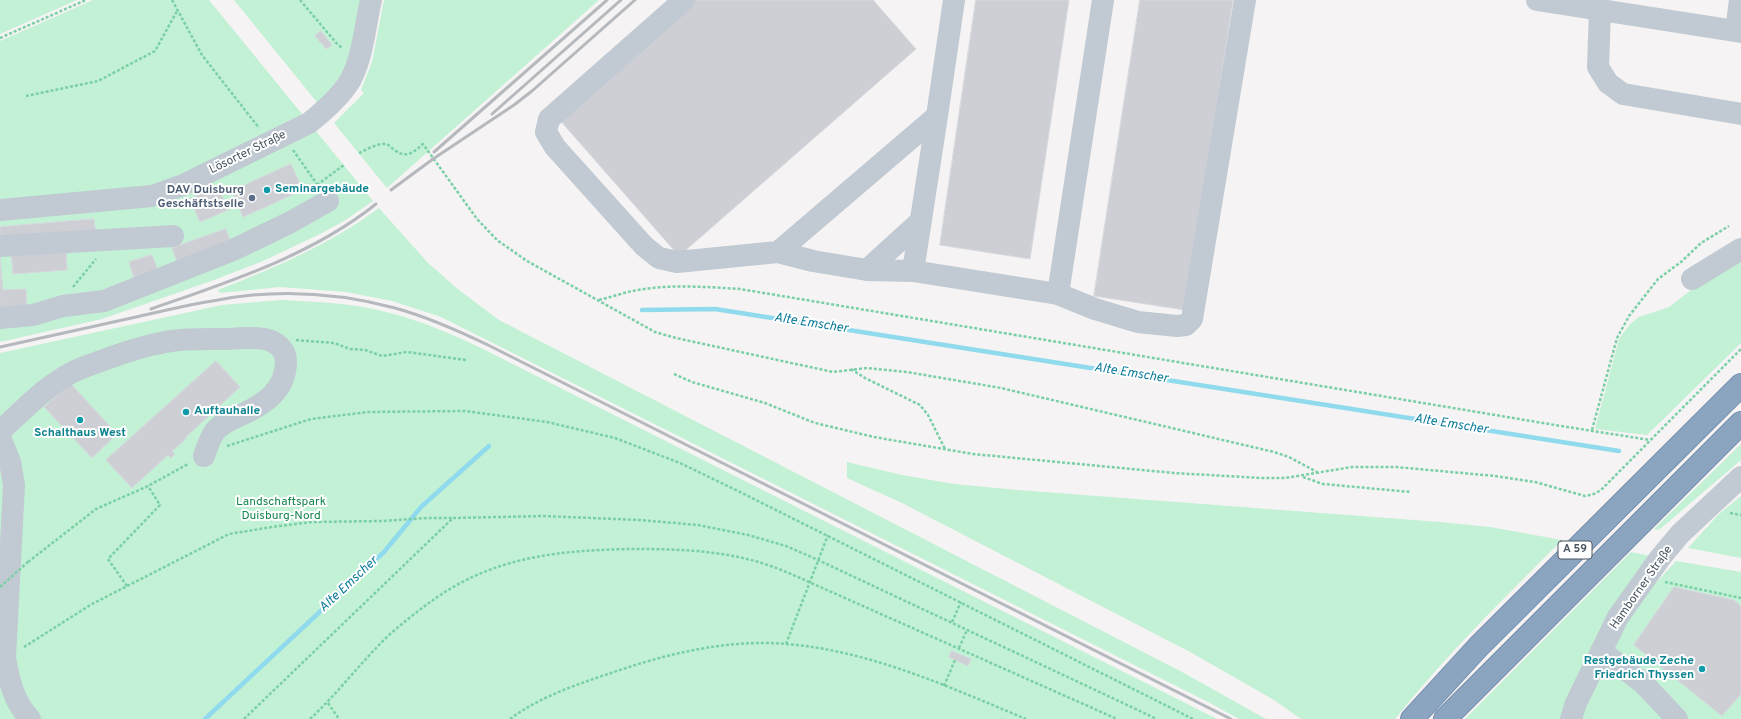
<!DOCTYPE html>
<meta charset="utf-8">
<style>
body{margin:0}
canvas{display:block;background:#f5f3f3}
</style>
<canvas width="1741" height="719"></canvas>
<script>
const g = document.querySelector('canvas').getContext('2d');
g.lineJoin = 'round';
function fill(path, color) { g.fillStyle = color; g.fill(path, 'evenodd'); }
function trace(path, color, width, dash) { g.strokeStyle = color; g.lineWidth = width; g.lineCap = dash ? 'butt' : 'round'; g.setLineDash(dash || []); g.stroke(path); }
function label(font, color, halo, rows, align = 'center') {
  g.font = font + ' Overpass,sans-serif'; g.lineWidth = 4; g.setLineDash([]); g.textBaseline = 'middle'; g.strokeStyle = halo; g.fillStyle = color; for (const [text, x, y, turn = 0] of rows) {
    g.save(); g.translate(x, y); g.rotate((+turn || 0) * Math.PI / 180); g.textAlign = isNaN(turn) ? turn : align; if (halo) g.strokeText(text, 0, 0); g.fillText(text, 0, 0); g.restore();
  }
}
fill(new Path2D(`
 M0,0H77L0,34Z
 M93,0H209L373,201L344,221L320,234L263,261L214,280L102,319L0,342V41Z
 M234,0H364L345,75L320,106Z
 M384,0H599L387,188L334,123L364,93L361,90L372,62Z
 M379,208L428,263L459,290L499,320L1182,672L1266,719H1239L1210,703L441,317L392,301L346,292L280,287L220,293L218,290C274,268 331,244 379,208Z
 M1741,256V343L1647,435L1595,429L1619,339L1630,324L1639,317L1669,307L1721,267Z
 M281,300C317,302 354,303 390,313C425,322 457,336 489,352L1217,719H0V353L222,305Z
 M1741,444V460L1659,530L1654,529Z
 M847,462L902,475L954,484L1018,490L1440,522L1490,527L1562,540C1504,598 1446,655 1395,719H1301L1274,700L1192,653L902,503L847,478Z
 M1741,496V558L1688,548L1719,514Z
 M1631,552L1651,556L1561,719H1465Z
 M1676,561L1741,572V719H1578L1633,608Z`), '#c3f1d5');
trace(new Path2D(`
 M642,310L715,309L1619,451
 M205,719L384,552L421,507L489,446`), '#90daee', 4.5);
const building = new Path2D(`
 M693,0H873L916,49L679,256L558,118Z
 M976,0H1069L1030,259L940,245Z
 M1140,0H1233L1185,310L1094,296Z
 M321,31L332,45L326,49L315,36Z
 M291,164L303,190L243,217L232,191Z
 M218,186L228,210L200,222L190,199Z
 M94,219L96,235L0,239V227Z
 M226,229L232,246L178,265L172,248Z
 M66,248L67,270L13,274L11,252Z
 M152,255L158,270L134,278L129,262Z
 M0,257L3,290L26,289L27,307L0,308Z
 M216,361L240,387L186,437L185,440L172,451L175,454L171,458L168,455L132,488L106,460Z
 M71,384L117,434L92,458L44,407L67,386Z
 M1674,587L1734,600L1741,606V694L1722,716L1634,645Z
 M952,651L971,659L968,666L949,657Z`);
fill(building, '#cdcfd5');
trace(building, '#d7d9de', 1);
const highway = new Path2D(`
 M1412,719L1479,646L1741,385
 M1445,719L1741,423`);
trace(highway, '#7690ad', 24);
trace(new Path2D(`
 M172,0L202,55L259,128
 M300,0L338,45L343,48
 M0,38L86,0
 M26,96L98,81L155,51L177,11
 M293,150L319,187
 M359,153C366,150 377,143 386,144C390,145 392,149 396,151C407,159 415,151 423,144L477,219L497,240L527,261L655,332L676,338L833,372L867,368L907,372L1001,388L1274,452L1289,457L1317,472
 M317,185L344,165
 M73,287L96,259
 M599,300C612,297 625,292 638,290C671,284 707,287 740,289L1561,426L1650,440
 M296,340L334,343L350,349L365,350L382,356L407,352L466,360
 M851,369L865,378L920,405L928,415L945,449
 M674,374L692,382L765,403L815,423L874,437L973,454L1174,473L1261,478H1285L1352,467H1396L1495,476L1535,482L1585,496L1594,494L1601,490L1741,349
 M1592,430L1617,338L1629,316L1658,279L1681,262L1701,243L1729,226
 M227,446L311,419L368,412L465,411L547,422L615,438L680,463L740,492L1193,719
 M1303,477L1323,484L1411,492
 M1730,513L1741,515
 M28,562L96,509L148,486L188,464
 M1665,582L1741,598
 M127,586L108,559L160,505L148,486
 M952,622L961,602
 M786,644L828,535
 M24,647L92,604L229,534L272,527L311,522L382,521L427,518H453
 M959,648L967,630
 M944,686L955,660
 M328,703L339,719
 M244,719L453,518L543,516L639,520L698,525L748,535L786,546L818,560L1157,719
 M310,719C338,693 361,662 389,635C404,622 420,609 436,598C496,556 562,550 633,549C671,549 710,550 747,559C769,564 789,573 809,582L1117,719
 M510,719C541,696 578,684 614,672C669,653 729,639 787,644C871,651 949,687 1026,719`), '#7ad0a6', 2.5, [3, 2]);
trace(new Path2D(`
 M684,0L549,119L546,132L555,147L644,246L659,258L677,262L778,252L937,116L954,0
 M1537,0L1741,32
 M1600,10L1598,67L1608,83L1623,94L1741,114
 M1736,31L1740,0
 M937,116L913,271L1058,294L1103,0
 M0,210L152,196L183,185L309,123C324,111 340,97 350,81C363,57 365,26 371,0
 M0,246L173,236
 M778,252L813,261L867,270L913,271
 M867,270L921,221
 M1692,279L1741,249
 M1058,294L1095,309L1138,322L1177,326L1186,325L1192,319L1245,0
 M0,318L33,315L63,306L104,301L233,250L289,223L328,201
 M0,431C23,411 45,386 73,372C80,368 90,365 98,362C117,355 136,348 156,344C179,338 204,339 228,339C240,338 253,337 265,339C275,341 286,349 286,361C286,390 265,404 241,415C232,419 222,423 215,431C210,438 207,447 204,456
 M0,437L10,462L14,485L5,658C9,681 14,702 30,719
 M1601,651L1643,683L1677,719
 M1571,719L1576,703L1618,617L1660,558L1680,534L1741,477`), '#c1cad2', 22);
trace(highway, '#8ba5c1', 22);
trace(new Path2D(`
 M492,114L621,0
 M434,152L607,0
 M391,190L433,159L514,105L532,91L635,0
 M151,309C228,282 311,256 376,204
 M0,347C45,337 90,327 136,317C163,311 191,304 218,300C277,289 338,293 395,308C428,317 459,331 490,346L1231,719`), '#b5b8bd', 3);
trace(new Path2D(`
 M0,587L28,562`), '#7ad0a6', 2.5, [3, 2]);
for (const [x, y, r, color] of [
 [267,190,4,"#0f9aa8"],
 [252,198,4,"#5c6f8a"],
 [186,412,4,"#0f9aa8"],
 [80,420,4,"#0f9aa8"],
 [1702,669,4,"#0f9aa8"]
]) { const dot = new Path2D(); dot.arc(x, y, r, 0, 2 * Math.PI); g.fillStyle = color; g.fill(dot); trace(dot, '#fff', 1.5); }
for (const [x, y, w] of [
 [1575,550,34]
]) { const box = new Path2D(); box.roundRect(x - w / 2, y - 9, w, 18, 3); g.fillStyle = '#fff'; g.fill(box); trace(box, '#4a5661', 1); }
label('bold 11px', '#4a5661', null, [
 ["A 59",1575,550]
]);
label('12px', '#4a5661', '#fff', [
 ["Lösorter Straße",248,153,-26],
 ["Hamborner Straße",1642,588,-55]
]);
label('bold 12px', '#0d838f', '#fff', [
 ["Seminargebäude",275,190],
 ["Auftauhalle",194,412],
 ["Schalthaus West",80,434,"center"],
 ["Restgebäude Zeche",1694,662,"right"],
 ["Friedrich Thyssen",1694,676,"right"]
], 'left');
label('bold 12px', '#4e5e75', '#fff', [
 ["DAV Duisburg",244,191],
 ["Geschäftstselle",244,205]
], 'right');
label('12px', '#17864f', '#fff', [
 ["Landschaftspark",281,503],
 ["Duisburg-Nord",281,517]
]);
label('italic 13px', '#0c7c9b', '#fff', [
 ["Alte Emscher",811,324,9],
 ["Alte Emscher",1131,374,9],
 ["Alte Emscher",1451,425,9],
 ["Alte Emscher",349,585,-43]
]);
</script>
